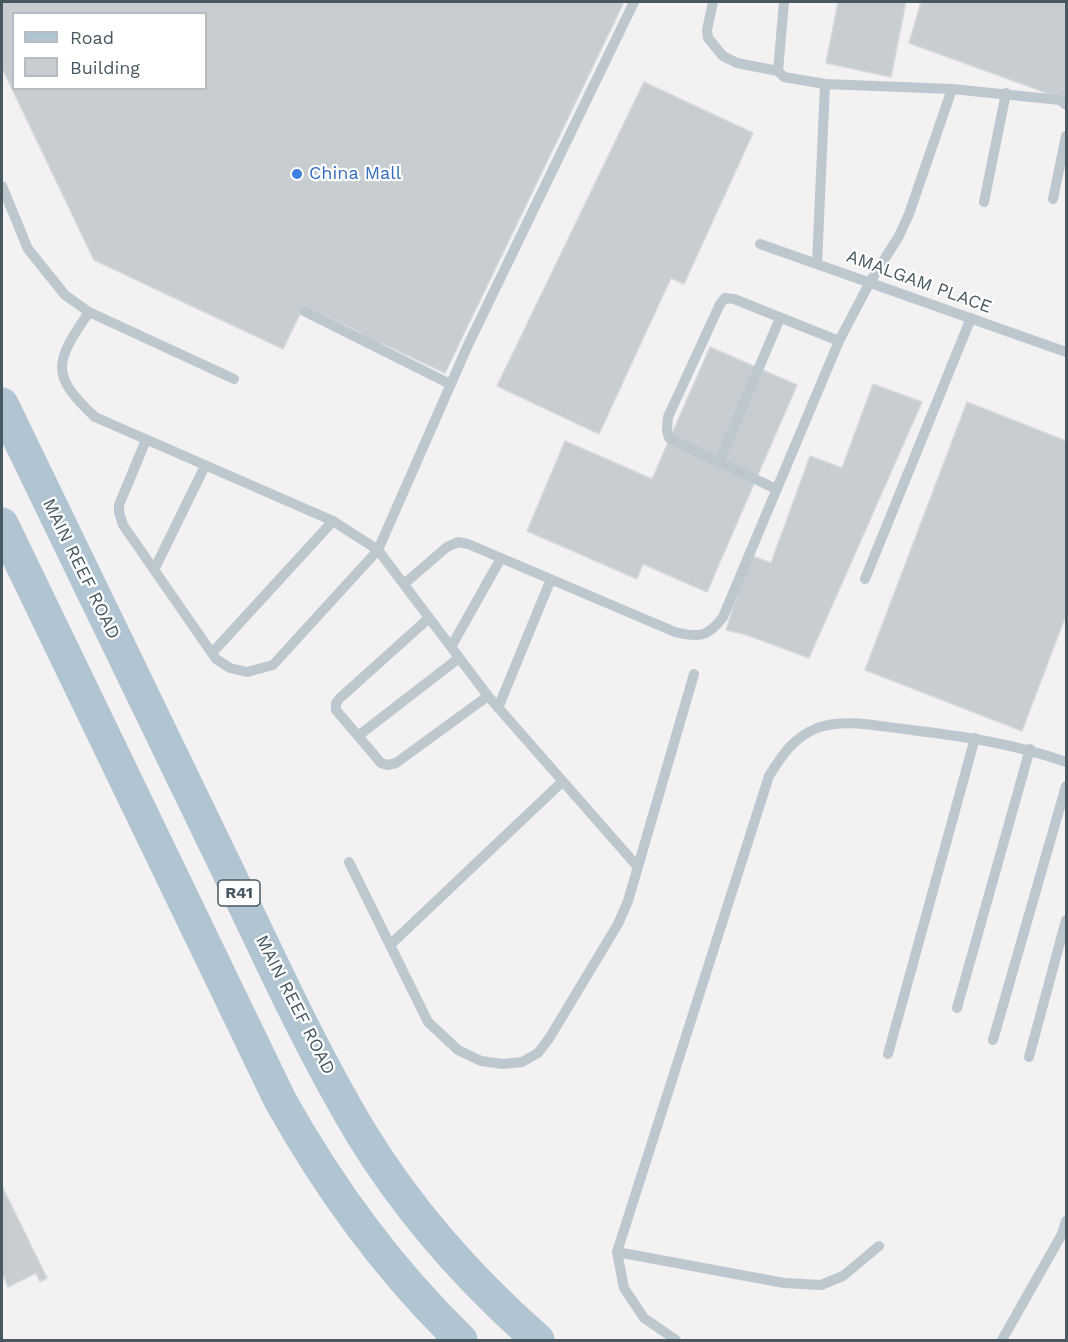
<!DOCTYPE html>
<style>
body{margin:0}
#map{position:relative;width:1068px;height:1342px;overflow:hidden;background:#f4f1f2;font-family:"Work Sans",sans-serif}
canvas{display:block}
.frame{position:absolute;inset:0;border:3px solid #485860;pointer-events:none}
.legend{position:absolute;left:12px;top:12px;width:195px;height:78px;box-sizing:border-box;background:#fff;border:2px solid #b6bcbf;margin:0;padding:8px 10px;list-style:none;font-size:18px;color:#485860}
.legend li{display:flex;align-items:center;gap:12px;height:30px}
.legend b{width:30px;border:2px solid #b6bcbf}
</style>
<div id="map">
<canvas width="1068" height="1342"></canvas>
<div class="frame"></div>
<ul class="legend">
<li><b style="height:8px;background:#b0c5d1"></b>Road</li>
<li><b style="height:16px;background:#c8cdd1"></b>Building</li>
</ul>
</div>
<script>
const g = document.querySelector('canvas').getContext('2d');
g.lineJoin = 'round';
function fill(path, color) { g.fillStyle = color; g.fill(path, 'evenodd'); }
function trace(path, color, width, dash) { g.strokeStyle = color; g.lineWidth = width; g.lineCap = dash ? 'butt' : 'round'; g.setLineDash(dash || []); g.stroke(path); }
function label(font, color, halo, rows, align = 'center') {
  g.font = font + ' "Work Sans",sans-serif'; g.lineWidth = 4.5; g.setLineDash([]); g.textBaseline = 'middle'; g.strokeStyle = halo; g.fillStyle = color; for (const [text, x, y, turn = 0] of rows) {
    g.save(); g.translate(x, y); g.rotate((+turn || 0) * Math.PI / 180); g.textAlign = isNaN(turn) ? turn : align; if (halo) g.strokeText(text, 0, 0); g.fillText(text, 0, 0); g.restore();
  }
}
const building = new Path2D(`
 M2,2H624L445,373L381,343L380,346L359,335V332L304,306L283,349L94,260L2,68ZM14,14H206V88H14Z
 M838,2H906L891,77L826,63Z
 M921,2H1066V100L909,43Z
 M644,82L753,133L684,284L671,278L599,434L497,386Z
 M710,347L797,385L707,592L643,564L637,579L527,531L565,441L652,479Z
 M873,384L922,402L809,658L747,635L726,630L750,555L771,563L810,456L842,468Z
 M967,402L1066,441V615L1022,731L865,670Z
 M2,1186L47,1278L40,1282L36,1273L8,1287L2,1273Z`);
fill(building, '#c8cdd1');
trace(building, '#d5d9dd', 1.5);
trace(new Path2D(`
 M713,2L707,30L708,38L723,56L737,63L778,71L784,77L825,84L817,264
 M778,71L784,2
 M952,89L1060,100L1066,105
 M2,186L28,249L65,295L89,312L234,379
 M1053,199L1066,136
 M984,202L1006,93
 M760,244L1066,352
 M304,311L450,384
 M89,312C55,362 49,374 95,417L333,521L378,550L488,696L637,866
 M146,440L119,505V512L123,525L216,659L230,668L247,672L273,665L378,550L468,345L634,2
 M719,462L780,318
 M776,489L669,438L667,431L668,417L720,304L725,298L734,299L839,341
 M154,570L205,466
 M865,579L971,318
 M404,584L447,547L458,542L468,544L675,632C699,638 708,637 723,617L839,341L870,282L899,236L909,214L952,89L825,84
 M429,618L340,698L336,703V710L381,763L387,765L396,763L488,696
 M451,647L501,558
 M212,653L333,521
 M498,708L551,579
 M358,736L459,658
 M349,862L428,1022L458,1050L481,1061L503,1064L522,1062L538,1053L550,1037L618,924L628,901L694,674
 M390,945L562,782
 M957,1008L1030,749
 M993,1040L1066,786
 M888,1054L975,738
 M1029,1057L1066,920
 M617,1252L784,1283L821,1285L843,1276L879,1246
 M676,1340L644,1318L624,1288L617,1252L769,776C782,755 793,738 817,728C844,718 877,726 904,729C960,736 1013,743 1066,762
 M1002,1340L1062,1234L1066,1221`), '#bcc8ce', 10);
trace(new Path2D(`
 M2,404C71,548 141,692 211,836C260,936 304,1038 361,1133C408,1210 471,1281 538,1340
 M2,524L280,1100C329,1188 389,1270 461,1340`), '#b0c5d1', 33);
for (const [x, y, r, color] of [
 [297,174,6,"#3f7fe0"]
]) { const dot = new Path2D(); dot.arc(x, y, r, 0, 2 * Math.PI); g.fillStyle = color; g.fill(dot); trace(dot, '#fff', 2); }
for (const [x, y, w] of [
 [239,893,42]
]) { const box = new Path2D(); box.roundRect(x - w / 2, y - 13, w, 26, 4.5); g.fillStyle = '#fff'; g.fill(box); trace(box, '#485860', 1.5); }
label('bold 16px', '#485860', null, [
 ["R41",239,893]
]);
label('18px', '#366cbe', '#fff', [
 ["China Mall",309,174]
], 'left');
label('18px', '#485860', '#fff', [
 ["AMALGAM PLACE",919,282,20],
 ["MAIN REEF ROAD",81,569,64],
 ["MAIN REEF ROAD",295,1005,63]
]);
</script>
